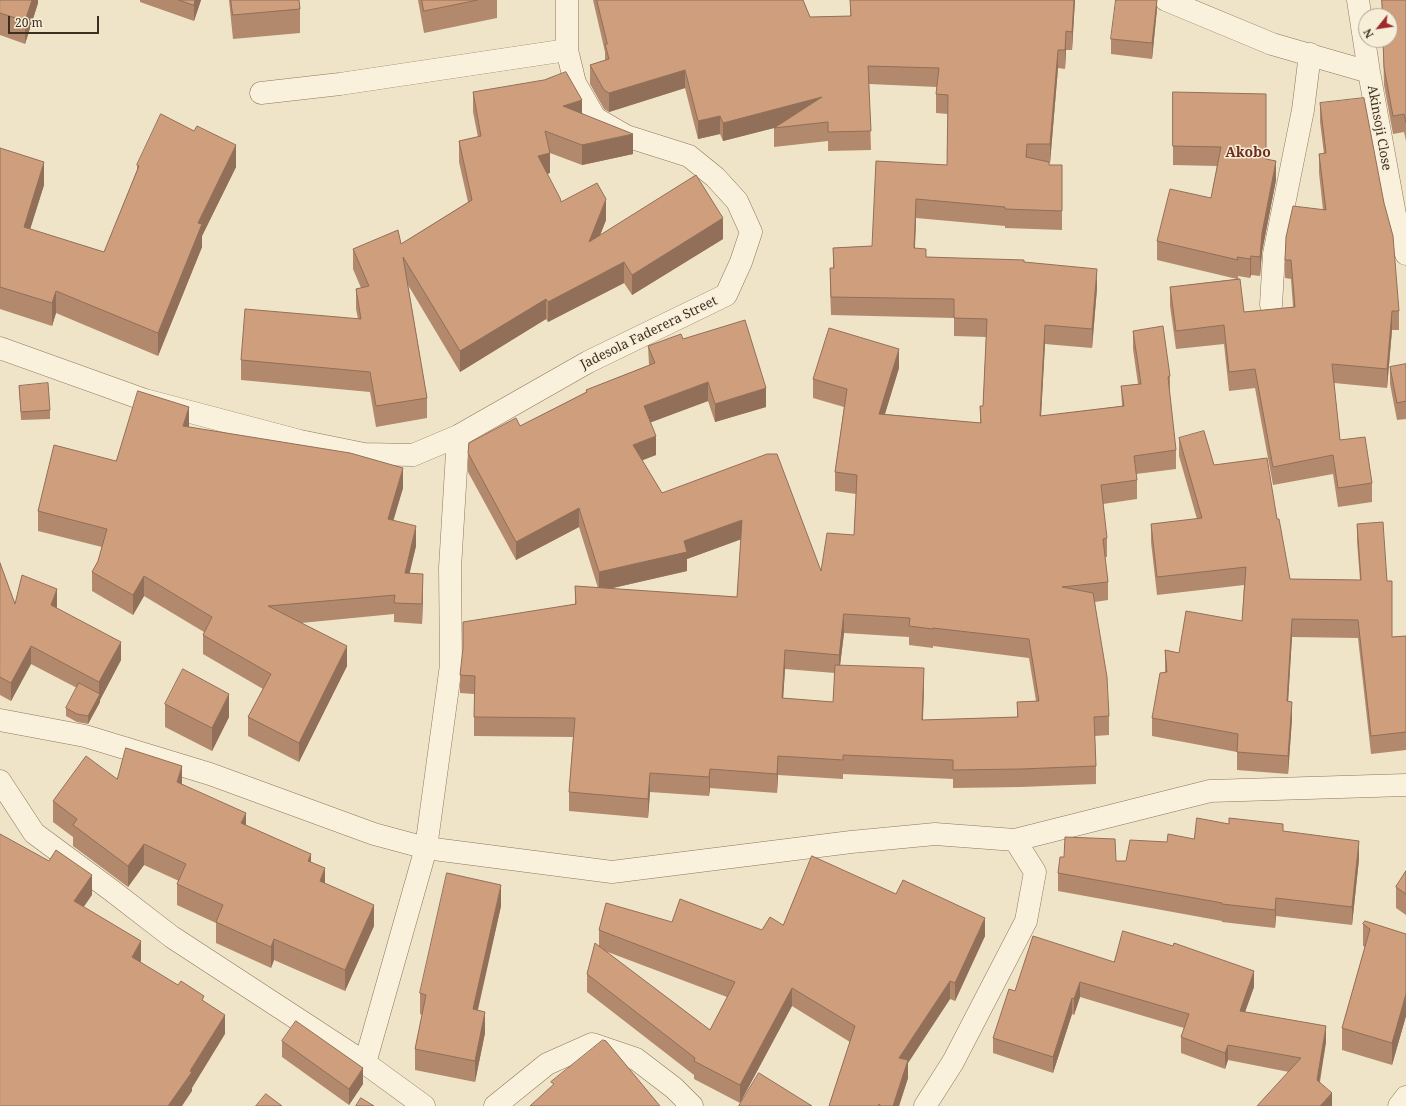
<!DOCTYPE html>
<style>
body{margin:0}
#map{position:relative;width:1406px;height:1106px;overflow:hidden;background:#f0e4c8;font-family:"Noto Serif",serif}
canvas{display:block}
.north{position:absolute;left:1358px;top:8px;width:40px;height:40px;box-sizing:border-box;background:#f7eed8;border:1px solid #ada18e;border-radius:50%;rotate:240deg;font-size:11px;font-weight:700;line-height:16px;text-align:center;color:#3d2e20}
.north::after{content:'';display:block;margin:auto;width:14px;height:18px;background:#9e2a2b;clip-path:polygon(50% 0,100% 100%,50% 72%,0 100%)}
.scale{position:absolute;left:8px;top:16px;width:91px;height:18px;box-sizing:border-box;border:2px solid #3d2e20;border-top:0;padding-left:5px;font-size:12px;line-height:14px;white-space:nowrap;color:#3d2e20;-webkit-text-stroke:3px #f7eed8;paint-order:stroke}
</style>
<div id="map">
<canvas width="1406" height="1106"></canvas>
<div class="north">N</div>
<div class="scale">20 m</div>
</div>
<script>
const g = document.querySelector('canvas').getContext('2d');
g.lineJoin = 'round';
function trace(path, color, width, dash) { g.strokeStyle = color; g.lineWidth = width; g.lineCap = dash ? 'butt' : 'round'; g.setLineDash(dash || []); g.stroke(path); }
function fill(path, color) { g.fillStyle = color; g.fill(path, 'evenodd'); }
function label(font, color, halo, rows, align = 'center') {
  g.font = font + ' "Noto Serif",serif'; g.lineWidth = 3; g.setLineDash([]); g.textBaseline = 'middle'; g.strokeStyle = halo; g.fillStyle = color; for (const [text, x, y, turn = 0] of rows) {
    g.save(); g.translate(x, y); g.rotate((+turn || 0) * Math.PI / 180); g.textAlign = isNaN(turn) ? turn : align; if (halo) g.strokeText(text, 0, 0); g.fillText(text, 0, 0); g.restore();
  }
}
const minor = new Path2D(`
 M1166,0L1272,44L1369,72
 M1358,0L1369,72L1396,220L1406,254
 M261,93L340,84L567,50
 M1271,305L1274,254L1303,110L1310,54
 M0,348L145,400L300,441L364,454L413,455L458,436L588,362L726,295L741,262L751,232L737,201L715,177L689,156L626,136L595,118L575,83L567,50V0
 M0,720L85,736L210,774L374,834L426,848L612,872L851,842L935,834L1015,840L1210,791L1406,785
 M0,781L34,833L111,890L172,937L365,1063L424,1106
 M365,1063L426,848L451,665L450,568L458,436
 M495,1106L547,1064L592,1044L636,1059L674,1088L692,1106
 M925,1106L953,1062L1026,921L1035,872L1015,840
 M1399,1106L1406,1097`);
trace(minor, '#8d765c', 23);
trace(minor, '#faf1dc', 22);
fill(new Path2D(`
 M0,0H38V3L25,44L0,35Z
 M140,0H201L194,21L140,2Z
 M229,0H299L300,9V33L233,39Z
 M418,0H497V18L424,33Z
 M593,0H803L810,17L850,16V0H1075L1072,50H1066L1065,69L1058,68L1050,163H1049V165L1062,184V230L1005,228V226L916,218L915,248L926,257L1024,262L1097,288L1092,348L1045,344L1041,416L1122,406L1121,386L1138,384L1133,349V331L1170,376V395L1176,450V469L1136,474L1137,480V499L1103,504L1107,538V557H1105L1108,582V600L1095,602L1109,716V735L1095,736L1096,766V784L1021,787L953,788V779L843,774V779L778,775L777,793L710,788L709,796L650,792L648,818L569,811V792L573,737L474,736V694L460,693V675L575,604V586L598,588L579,527L516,560L468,472V453L586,392V390L649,365L648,346L683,339L766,407L715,422L708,401L650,422L656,455L642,460L662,493L821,571L854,535L856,494L835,491V472L844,407L813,398V379L899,368L885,414L980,423V406H983L986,337L954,336V318L831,315L830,287V268H833V248L872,246L947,165L948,114L936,113V94L937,87L869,84L871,150L828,151V141L774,147V128L723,141L720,134L698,139L685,88L609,112L604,109L590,84V65L605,60V52ZM741,539L737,597L609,589L687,571V559ZM844,633L909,637V645L933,648V646L1029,658L1036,701L1017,702V717L923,720L924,687L840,665ZM785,669L835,673L833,702L783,698Z
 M1157,0V9L1152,59L1111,54V39Z
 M1382,0H1406V141L1404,132L1393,134L1384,85L1383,40H1390V16H1382Z
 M473,92L582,113L633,154L582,165L550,153V173L547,174L561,202L606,220L600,236L723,239L632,295L624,283L548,322L546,319L460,372L408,285L427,398V418L376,427L370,392L241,380V360L358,319L356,309V289L361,288L353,269V249L401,244L468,202L459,162V141L478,137L473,112Z
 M1173,92L1266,159L1276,180L1262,252L1260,276L1251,275L1250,278L1238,276L1244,312L1293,307L1291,279L1285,278V260L1323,210L1319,173V154H1324L1320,122V103L1399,311V330H1392L1387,388L1334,383L1340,440L1372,483V502L1338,507L1333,474L1273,485L1255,388L1229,391L1224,344L1176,349L1170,306V287L1237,279L1157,260V241L1211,198L1217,166L1173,165Z
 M0,148L44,185L30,229L104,252L137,170V165L236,167L202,236V247L158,356L56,313L52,326L0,309Z
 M1406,364V419L1397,420L1390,384V367Z
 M19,386L50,410V419L21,420Z
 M189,427L403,488L393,520L416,546L409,574L423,594L422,624L394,622V614L301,623L347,666L299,762L248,736V717L263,689L203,654V635L204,632L144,596L133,615L92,591V572L98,561L102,547L38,531V511L116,461Z
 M1179,438L1214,465L1277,519L1290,579L1360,580L1357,541V524L1392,637L1406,636V750L1371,754L1358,638L1292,637L1288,701L1292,719L1288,774L1237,770V752L1152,736V718L1165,673V650L1179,653L1242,621L1244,585L1157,595L1151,542V524L1197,519L1179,456Z
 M0,563L15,604L57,607V608L121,660L100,700V702L88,724L77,722L66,716V708L77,688L31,664L11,701L0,695Z
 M165,704L229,717L212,751L165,727Z
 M117,779L182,784L246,825L311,862L325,883L374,926L345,991L274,960L271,968L216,943V923L177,905V884L179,881L144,865L128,887L73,846V837L53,822V801Z
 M1229,824L1283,831L1359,859L1352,925L1276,916L1275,928L1222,922V921L1058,891V873L1116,861H1126L1167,842L1194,839Z
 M1406,871V915L1396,908V887Z
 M501,906L478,1010L485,1033L475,1082L415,1070V1049L422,1015L420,1014V993Z
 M672,922L762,930L783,925L985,936L955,1001L950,999L908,1063V1078L899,1106H829L850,1042L792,1006L740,1103L694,1079V1075L587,992V974L599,946V930ZM605,951L727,997L710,1030Z
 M1363,924L1406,934V1016L1392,1065L1342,1050V1028L1365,947L1363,946Z
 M1114,962L1254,987L1245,1012L1326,1042L1320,1082L1332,1106L1289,1072L1228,1060L1225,1069L1181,1053V1037L1184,1028L1080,997L1074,1015L1072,1014L1053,1073L993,1053V1038L1015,991Z
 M282,1041L363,1084L349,1105L282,1057Z`), '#b2896c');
fill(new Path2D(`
 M32,0H38V3L25,44V21Z
 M195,0H201L194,21V5Z
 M1074,0H1075L1072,50V32Z
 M1157,0V9L1152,59V43Z
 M1066,31V50L1065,69V50Z
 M1058,50V68L1050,163V144Z
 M685,70V88L609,112V93Z
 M822,97L774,128L723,141V123Z
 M582,100V120L563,106Z
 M720,116V134L698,139V121Z
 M633,134V154L582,165V145Z
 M1027,144V162L1026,157Z
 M236,145V167L202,236V247L158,356V333L198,223Z
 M550,153V173L538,176V156Z
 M1276,161V180L1262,252L1260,276V257L1262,233Z
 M44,162V185L24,249V227Z
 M606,199V220L589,262V242Z
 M916,199V218L914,267V248Z
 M723,218V239L632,295V275Z
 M1251,256V275L1250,278V259Z
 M624,262V283L548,322V302Z
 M1097,269V288L1092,348V329Z
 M56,291V313L52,326V303Z
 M546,299V319L460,372V351Z
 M1392,311V330L1387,388V369Z
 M1045,325V344L1040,434V416Z
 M899,349V368L879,433V414Z
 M708,382V401L644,425V406Z
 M766,388V407L715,422V404Z
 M189,407V427L183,426Z
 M656,436V455L633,464V445Z
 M403,468V488L388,539V519Z
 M579,508V527L516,560V542Z
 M742,520V539L687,559V571L599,591V572Z
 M416,526V546L405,593V573Z
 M423,574V594L422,624V604Z
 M144,576V596L133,615V595Z
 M57,589V607L51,623V605Z
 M844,614V633L839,674V655Z
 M1292,619V637L1287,719V701Z
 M121,642V660L100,700V702L88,724V716L99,694V682Z
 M31,646V664L11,701V683Z
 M347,646V666L299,762V743Z
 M785,650V669L782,717V698Z
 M924,668V687L922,738V720Z
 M229,694V717L212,751V728Z
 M1292,702V719L1288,774V756Z
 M778,756V775L777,793V774Z
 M182,766V787L177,782Z
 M710,769V788L709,796V777Z
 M650,773V792L648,818V799Z
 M246,813V835L241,823Z
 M1359,841V859L1352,925V907Z
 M144,844V865L128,887V866Z
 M311,854V875L308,861Z
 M325,868V889L320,881Z
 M92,875V895L74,921V901Z
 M501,885V906L473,1030V1009Z
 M1276,898V916L1275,928V910Z
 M374,905V926L345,991V970Z
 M985,918V936L955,1001V983Z
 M274,939V960L271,968V947Z
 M141,941V961L132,976V957Z
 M1254,971V987L1240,1026V1011Z
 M950,981V999L908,1063V1078L899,1106H893L899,1058Z
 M1080,982V997L1074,1015V999Z
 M792,988V1006L740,1103V1085Z
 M1406,994V1016L1392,1065V1043Z
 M1072,998V1014L1053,1073V1057Z
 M485,1012V1033L475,1082V1061Z
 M225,1015V1034L192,1088V1091L182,1106H168Z
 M1326,1026V1042L1317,1095V1080Z
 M1228,1045V1060L1225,1069V1053Z
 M363,1068V1084L349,1105V1089Z
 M1332,1093V1106H1320Z`), '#916f58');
const building = new Path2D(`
 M0,0H32L25,21L0,13Z
 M179,0H195L194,5Z
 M231,0H299L300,9L233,15Z
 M422,0H478L424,11Z
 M597,0H803L810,17L851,16L850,0H1074L1072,32L1066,31L1065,50H1058L1050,144H1027L1026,157L1049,162V165H1062V211L1005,209V207L916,199L914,248L926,249V257L1024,260V262L1097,269L1092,329L1045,325L1040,416L1124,406L1121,386L1141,384L1133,331L1163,326L1170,376L1168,377L1176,450L1134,456L1137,480L1101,485L1107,538L1103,539L1108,582L1062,587L1093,593L1107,677L1109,716L1094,717L1096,766L1021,769L953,770V760L843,755V760L778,756L777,774L710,769L709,777L650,773L648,799L569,792L575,718L474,717L475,676L460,675L463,648V622L576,604L575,586L737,597L742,520L684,541L687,552L599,572L579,508L516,542L468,453L469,443L516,418L520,426L587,392L586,390L655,363L648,346L681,334L683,339L745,320L766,388L715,404L708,382L644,406L656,436L633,445L662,493L767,454H777L821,571L827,533L854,535L857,475L835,472L847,389L813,379L829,328L899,349L879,414L981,423L980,406H983L987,319L954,318V299L831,297L830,268H834L833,248L872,246L876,161L947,165L948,95L936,94L939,68L868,66L871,131L828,132V122L774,128L822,97L723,123L720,116L698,121L685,70L609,93L604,90L590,65L609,59L605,44H607ZM844,614L910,618L909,626L933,629V628L1029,639L1039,701L1017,702L1018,717L922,720L924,668L835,665L833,702L782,698L785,650L839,655Z
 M1116,0H1157L1152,43L1111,39Z
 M1382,0H1406V123L1404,114L1393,116L1384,67L1383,40H1390V16H1383Z
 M566,72L582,100L563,106L633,134L582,145L545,131L550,153L538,156L560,198L561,202L597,183L606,199L589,242L696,175L723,218L632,275L624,262L548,302L546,299L460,351L403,257L427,398L376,406L370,372L241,360L245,309L361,319L356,289L369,286L353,249L398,230L401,244L472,200L459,141L481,136L473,92L544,80Z
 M1173,92L1266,94V159L1276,161L1262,233L1260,257L1251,256L1250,259L1237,257L1238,260L1157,241L1170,189L1211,198L1221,147L1173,146Z
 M1364,98L1384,203L1393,236L1399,311H1392L1387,369L1332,364L1340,440L1365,437L1372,483L1338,488L1333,455L1273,467L1255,369L1229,372L1224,325L1176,331L1170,287L1240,279L1244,312L1295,307L1291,260H1285L1286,237L1293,206L1326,210L1319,154L1326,153L1320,103Z
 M161,114L194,131L197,126L236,145L198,223L202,224L158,333L56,291L52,303L0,287V148L44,162L24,227L104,252L139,166L137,165Z
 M1406,364V401L1397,403L1390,367Z
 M48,383L50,410L21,412L19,386Z
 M138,391L189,407L183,426L350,453L403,468L388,519L416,526L405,573L423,574L422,604L394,603L395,595L268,606L347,646L299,743L248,717L271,674L203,635L212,617L144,576L133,595L92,572L98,561L107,529L38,511L54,445L116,461Z
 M1204,431L1214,465L1267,458L1277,519H1279L1290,579L1361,580L1357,524L1383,522L1387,581H1392V637L1406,636V732L1371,736L1358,620L1292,619L1287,701L1292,702L1288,756L1237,752L1238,734L1152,718L1160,673L1167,672L1165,650L1179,653L1186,611L1242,621L1246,567L1157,577L1151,524L1202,518L1179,438Z
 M0,563L15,604L22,575L57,589L51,605L121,642L99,682L31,646L11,683L0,677Z
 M183,669L229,694L212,728L165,704Z
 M79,683L100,694L88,716L77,714L66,708Z
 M126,748L182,766L177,782L246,813L241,823L311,854L308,861L325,868L320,881L374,905L345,970L274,939L271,947L216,922L223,905L177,884L186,864L144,844L128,866L73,825L77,819L53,801L86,756L117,779Z
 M1197,818L1229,824V818L1283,824V831L1359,841L1352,907L1276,898L1275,910L1222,904V903L1058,873L1060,857H1064L1065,837L1115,839L1116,861H1126L1130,840L1167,842L1168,834L1194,839Z
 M0,834L49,861L56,850L92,875L74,901L141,941L132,957L178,985L181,981L204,996L202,1000L225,1015L190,1071L192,1072L168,1106H0Z
 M812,856L896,894L903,880L985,918L955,983L950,981L899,1058L908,1060L893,1106H881L879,1104L878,1106H829L855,1026L792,988L740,1085L694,1061L695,1058L587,974L595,943L710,1030L735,982L599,930L606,903L672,922L680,899L762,930L770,917L783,925Z
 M1406,871V894L1396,887Z
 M447,873L501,885L473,1009L485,1012L475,1061L415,1049L426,995L420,993Z
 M1365,921L1406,934V994L1392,1043L1342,1028L1370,929L1363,924Z
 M1123,931L1173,946L1174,943L1254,971L1240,1011L1326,1026L1317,1080L1332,1093L1320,1106H1257L1301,1058L1228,1045L1225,1053L1181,1037L1189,1014L1080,982L1074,999L1072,998L1053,1057L993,1038L1009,989L1015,991L1033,936L1114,962Z
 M296,1021L363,1068L349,1089L282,1041Z
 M603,1040L606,1041L660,1106H530L554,1084L551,1082Z
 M759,1073L812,1106H739Z
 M266,1094L282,1106H256Z
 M361,1098L374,1106H356Z`);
fill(building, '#cf9f7d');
trace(building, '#916f58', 1);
label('13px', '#3d2e20', '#f7eed8', [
 ["Akinsoji Close",1379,128,80],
 ["Jadesola Faderera Street",649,333,-26]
]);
label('bold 14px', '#6b2e1e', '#f7eed8', [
 ["Akobo",1248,153]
]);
</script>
